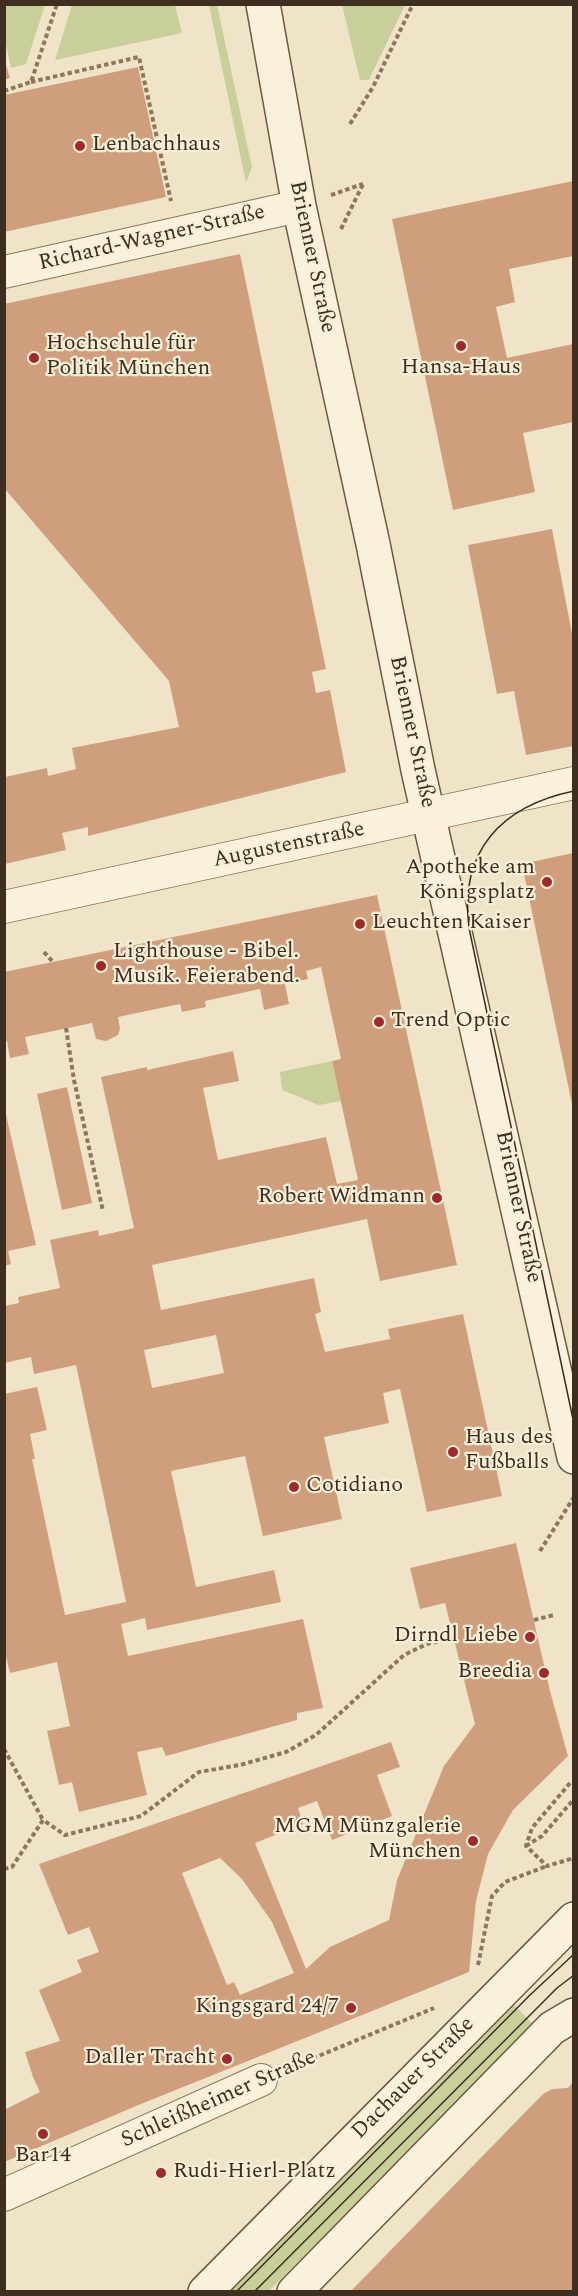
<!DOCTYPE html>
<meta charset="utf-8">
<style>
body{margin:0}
#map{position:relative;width:578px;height:2296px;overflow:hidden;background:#f0e4c8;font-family:Spectral,serif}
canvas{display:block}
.frame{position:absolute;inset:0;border:6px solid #3d2e20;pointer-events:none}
</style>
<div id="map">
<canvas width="578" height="2296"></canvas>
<div class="frame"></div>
</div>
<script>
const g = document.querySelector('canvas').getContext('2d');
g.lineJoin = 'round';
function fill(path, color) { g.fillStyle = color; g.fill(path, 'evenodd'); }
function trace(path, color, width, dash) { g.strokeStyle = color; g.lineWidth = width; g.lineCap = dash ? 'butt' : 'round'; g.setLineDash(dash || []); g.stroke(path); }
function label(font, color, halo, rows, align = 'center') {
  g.font = font + ' Spectral,serif'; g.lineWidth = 4.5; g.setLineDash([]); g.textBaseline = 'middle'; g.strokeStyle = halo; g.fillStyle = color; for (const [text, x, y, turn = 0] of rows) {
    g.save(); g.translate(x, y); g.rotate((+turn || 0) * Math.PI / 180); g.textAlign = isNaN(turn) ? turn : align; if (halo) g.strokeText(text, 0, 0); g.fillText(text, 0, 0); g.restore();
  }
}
fill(new Path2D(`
 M4,5H45L26,64L11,68L5,40Z
 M72,5H175L182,33L55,60Z
 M209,5H217L252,167L246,183Z
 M342,5H405L369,80H360Z
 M332,1061L341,1101L319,1105L282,1090L280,1072Z
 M511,2002L534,2025L269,2291L224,2292Z`), '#c9cf9b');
fill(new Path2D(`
 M4,58L10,78L4,80Z
 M138,67L166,197L4,232V95Z
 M573,181V256L509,269L515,302L496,307L507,358L573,344V422L523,433L535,492L453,510L392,219Z
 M240,254L326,669L312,672L316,693L330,690L346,772L88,836V827L62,833L66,850L5,864V777L47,768L48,776L76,769L72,748L179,727L169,681L4,488V304Z
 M552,529L573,639V746L526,755L514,691L497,694L468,545Z
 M573,853V1104H572L522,864Z
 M377,895L457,1265L380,1281L367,1219L152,1265L161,1310L314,1278L321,1312L315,1314L325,1352L390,1339L388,1329L463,1314L502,1496L427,1512L400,1389L383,1393L389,1423L324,1437L342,1519L263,1536L245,1456L171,1471L196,1587L274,1570L281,1602L147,1630L145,1618L121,1624L128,1656L303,1619L323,1708L297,1713V1720L166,1756L162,1747L137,1752L147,1795L79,1812L72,1782L59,1785L47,1731L70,1726L57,1662L10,1673L4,1648V1394L37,1387L47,1430L30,1434L35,1459H32L65,1615L126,1602L76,1365L34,1374L31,1357L4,1363V1306L19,1303L18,1297L60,1288L50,1240L98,1230L99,1236L134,1228L101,1077L147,1067V1070L233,1051L239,1081L203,1088L218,1160L326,1137L337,1184L358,1180L332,1061L341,1059L321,967L306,971L308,979L285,984L289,1004L264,1010L260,989L205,1001L206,1007L182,1012L180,1004L118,1017L120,1029L118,1035L106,1041L96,1039L92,1023L25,1037L29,1054L10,1058L7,1041H4V972ZM216,1335L224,1373L152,1388L144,1350Z
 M67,1087L92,1203L62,1210L37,1094Z
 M4,1106L36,1245L8,1251L11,1264L4,1266Z
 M516,1543L550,1691L568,1756L513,1810L488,1854L476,1901L469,1972L136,2106L4,2162V2110L40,2092L33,2077L25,2052L60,2041L39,1990L82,1972L77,1960L99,1952L89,1927L68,1935L39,1864L391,1742L400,1767L377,1775L392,1816L332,1840L317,1801L298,1808L303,1824L255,1843L306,1969L330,1947L389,1920L397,1880L444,1766L475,1724L445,1603L420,1609L410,1568ZM220,1858L242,1879L272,1922L294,1973L240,1995L234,1982L227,1985L182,1873Z
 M573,2082V2292H350L543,2094L552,2089L568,2088Z`), '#cf9f7d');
const street = new Path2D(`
 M4,272L299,206
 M4,907L574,783
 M4,2195L261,2080`);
const secondary = new Path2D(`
 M263,4L299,206L373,544L418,770L574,1457
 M205,2292L574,1919
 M294,2292L552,2028L574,2015`);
trace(street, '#8d765c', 34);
trace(secondary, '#6f573f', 36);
trace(new Path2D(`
 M31,82L139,57L171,201
 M4,91L31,82L57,4
 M350,124L373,87L413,4
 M331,195L363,184
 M341,229L363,184
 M44,952L53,962
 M66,1028L74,1080L103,1211
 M540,1551L574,1497
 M534,1620L554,1615
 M4,1749L43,1820
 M570,1783L532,1828L526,1846L547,1866L574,1858
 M526,1846L542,1836L574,1799
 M4,1869L12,1867L43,1820L65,1835L141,1816L199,1772L240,1765L286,1752L316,1735L404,1655L427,1644L454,1638
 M478,1965L492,1896L505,1882L547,1866
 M292,2067L434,2008`), '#8d765c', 4, [4.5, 3]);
trace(street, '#faf1dc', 32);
trace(secondary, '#faf1dc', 33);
trace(new Path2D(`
 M574,791C501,806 459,851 469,928L574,1424
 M236,2292L530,1995L574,1954
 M254,2292L557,1988L574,1975`), '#3d2e20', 1.5);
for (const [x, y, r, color] of [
 [80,146,6,"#9e2a2b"],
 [461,346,6,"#9e2a2b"],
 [34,358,6,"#9e2a2b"],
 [547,882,6,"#9e2a2b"],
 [360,924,6,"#9e2a2b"],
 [101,966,6,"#9e2a2b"],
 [379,1022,6,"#9e2a2b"],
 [437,1198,6,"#9e2a2b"],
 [453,1452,6,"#9e2a2b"],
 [294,1487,6,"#9e2a2b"],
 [530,1637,6,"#9e2a2b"],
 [544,1673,6,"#9e2a2b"],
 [473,1841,6,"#9e2a2b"],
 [351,2008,6,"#9e2a2b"],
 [227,2059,6,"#9e2a2b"],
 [43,2134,6,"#9e2a2b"],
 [161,2173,6,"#9e2a2b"]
]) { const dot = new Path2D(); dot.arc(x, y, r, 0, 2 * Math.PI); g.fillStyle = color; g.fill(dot); trace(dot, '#f7eed8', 2); }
label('22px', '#3d2e20', '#f7eed8', [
 ["Lenbachhaus",92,146],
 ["Hochschule für",46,345],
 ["Politik München",46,370],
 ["Hansa-Haus",461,369,"center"],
 ["Apotheke am",535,869,"right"],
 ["Königsplatz",535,894,"right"],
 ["Leuchten Kaiser",372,924],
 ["Lighthouse - Bibel.",113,953],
 ["Musik. Feierabend.",113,978],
 ["Trend Optic",391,1022],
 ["Robert Widmann",425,1198,"right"],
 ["Haus des",465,1439],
 ["Fußballs",465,1464],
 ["Cotidiano",306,1487],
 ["Dirndl Liebe",518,1637,"right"],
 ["Breedia",532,1673,"right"],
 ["MGM Münzgalerie",461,1828,"right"],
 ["München",461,1853,"right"],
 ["Kingsgard 24/7",339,2008,"right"],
 ["Daller Tracht",215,2059,"right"],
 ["Bar14",43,2157,"center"],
 ["Rudi-Hierl-Platz",173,2173]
], 'left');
label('22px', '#3d2e20', '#f7eed8', [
 ["Richard-Wagner-Straße",152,239,-13],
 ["Brienner Straße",311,257,78],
 ["Brienner Straße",411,732,78],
 ["Augustenstraße",289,846,-12],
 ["Brienner Straße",517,1207,78],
 ["Dachauer Straße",414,2079,-45],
 ["Schleißheimer Straße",219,2100,-24]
]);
</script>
